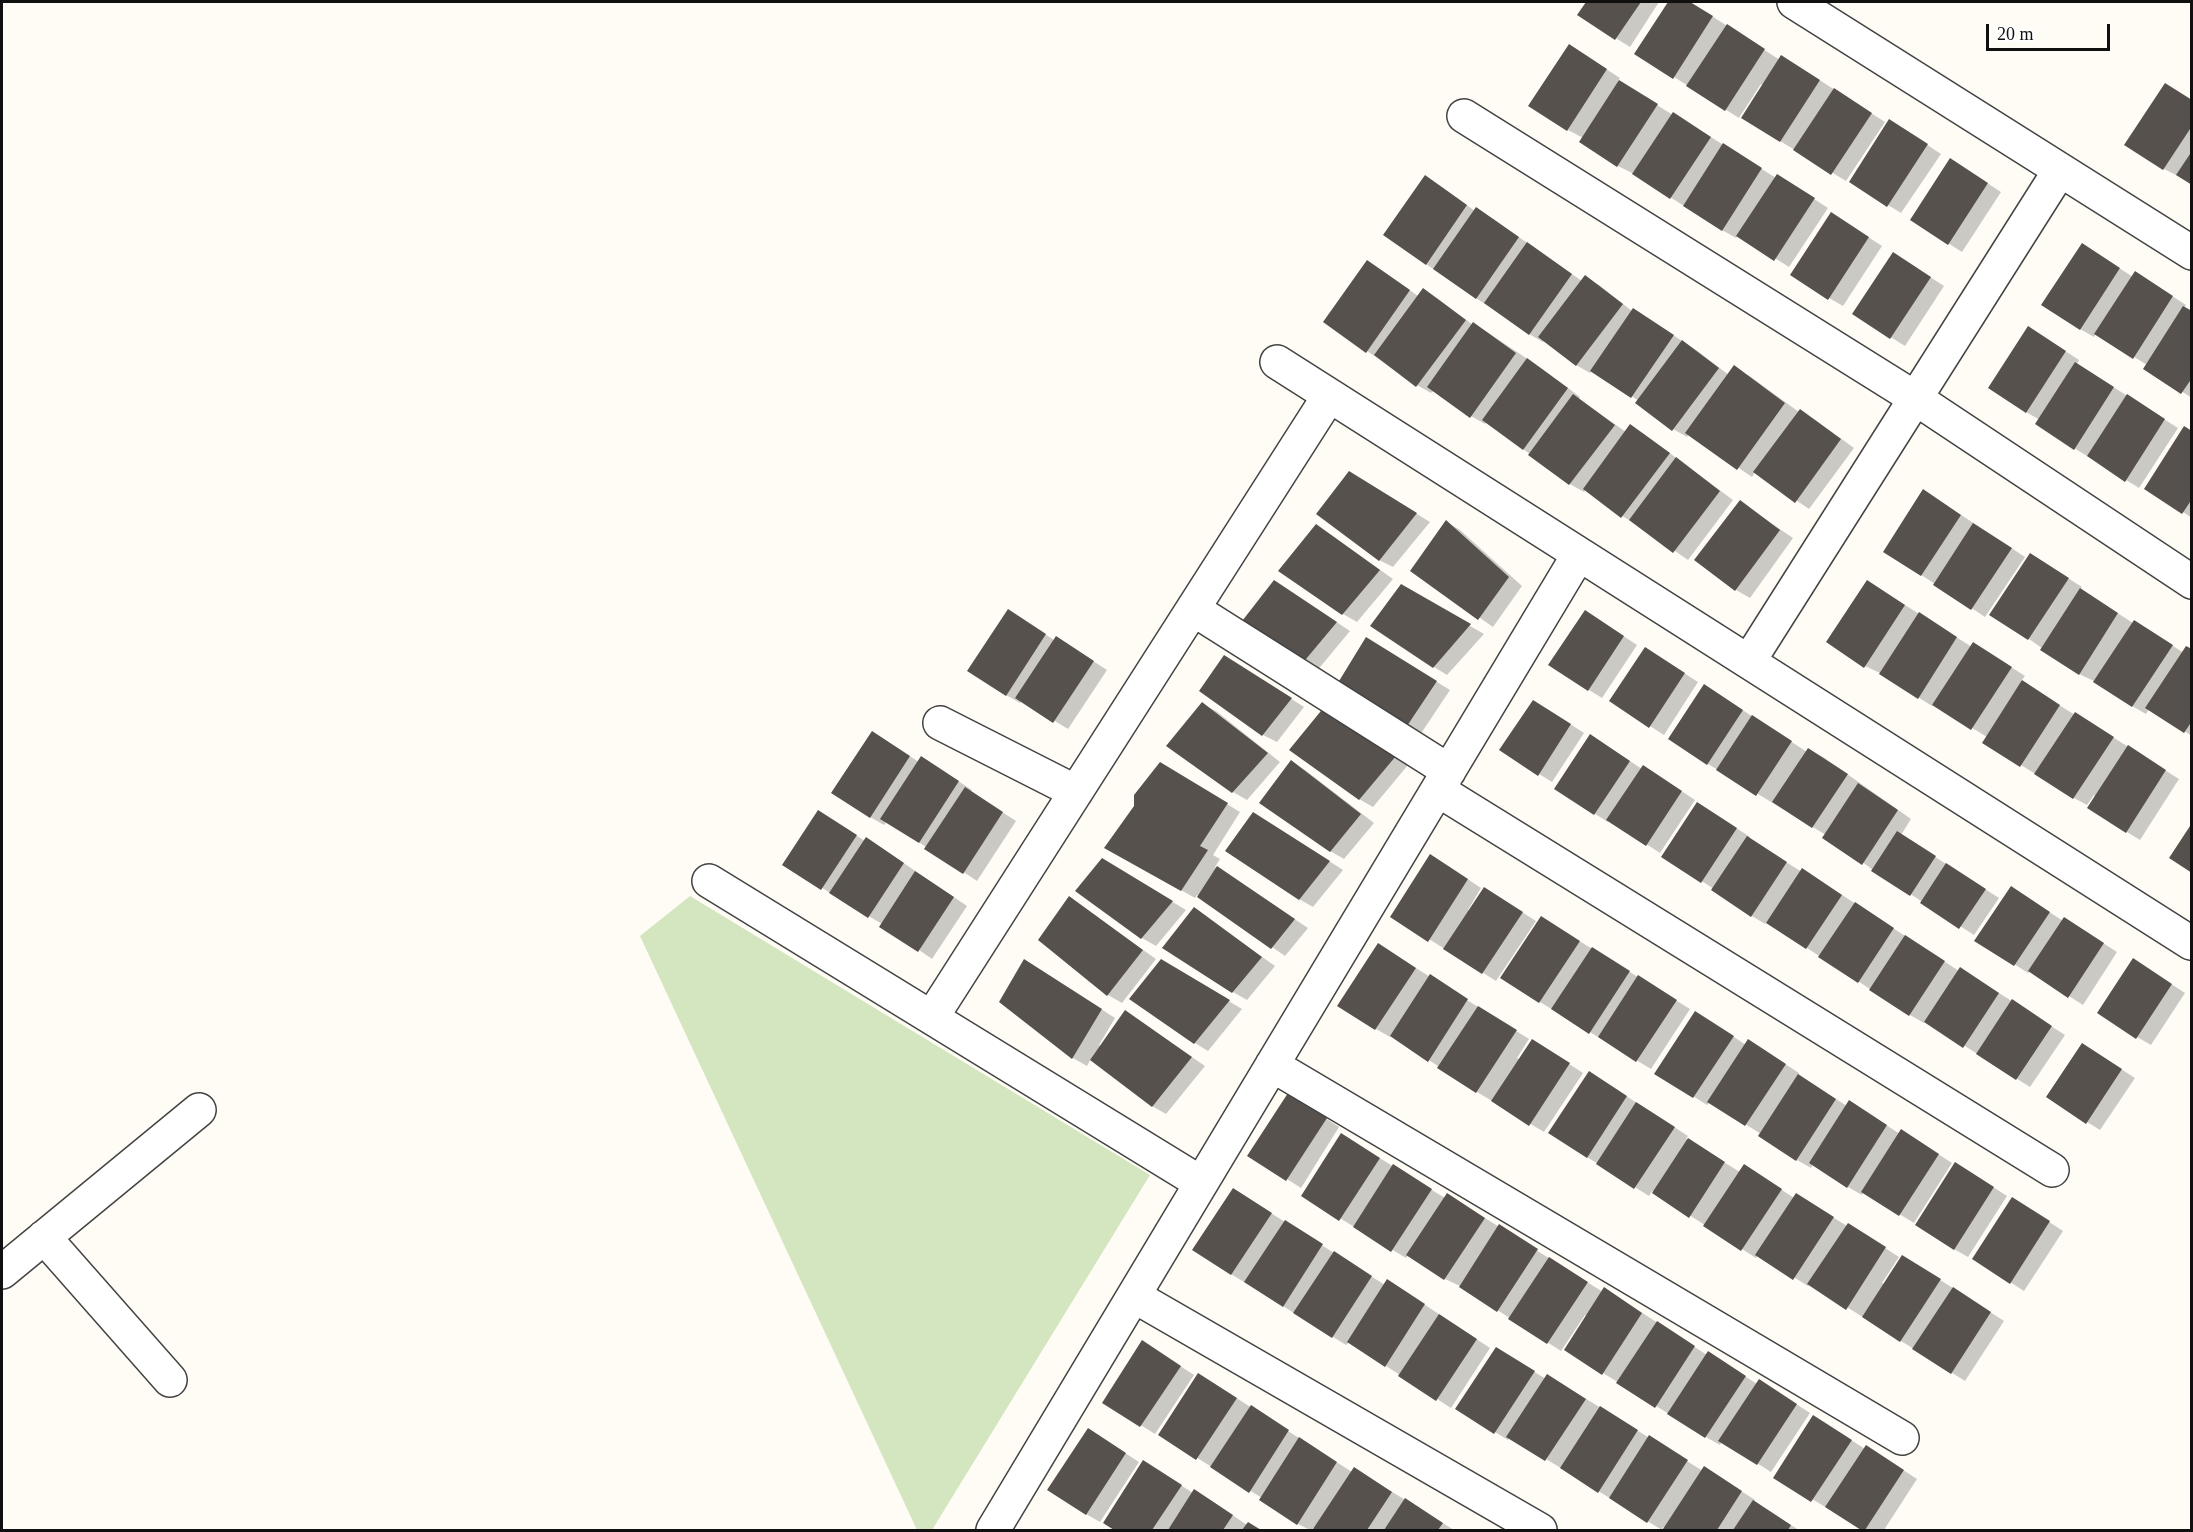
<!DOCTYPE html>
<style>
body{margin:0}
#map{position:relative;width:2193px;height:1532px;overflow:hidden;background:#fefcf4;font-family:"Times New Roman",serif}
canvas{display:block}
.frame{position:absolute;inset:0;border:3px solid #101010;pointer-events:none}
.scale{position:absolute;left:1986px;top:24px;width:124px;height:27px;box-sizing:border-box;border:3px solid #101010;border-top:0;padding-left:8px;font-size:18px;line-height:21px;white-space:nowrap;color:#101010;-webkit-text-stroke:4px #fff;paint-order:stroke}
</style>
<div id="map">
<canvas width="2193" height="1532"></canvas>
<div class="frame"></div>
<div class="scale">20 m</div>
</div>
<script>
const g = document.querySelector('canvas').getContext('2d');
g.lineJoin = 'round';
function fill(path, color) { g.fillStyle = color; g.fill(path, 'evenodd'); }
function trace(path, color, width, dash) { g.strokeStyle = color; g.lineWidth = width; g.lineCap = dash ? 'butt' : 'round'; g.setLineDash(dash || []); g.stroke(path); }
fill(new Path2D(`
 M690,896L1150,1175L932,1530H917L640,936Z`), '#d4e6c0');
fill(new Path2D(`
 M1588,2H1659L1630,47L1579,15Z
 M1670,2H1690L1780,60L1796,65L1885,122L1846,181L1780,141L1764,86L1761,84L1739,118L1636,53Z
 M1583,54L1620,78L1618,81L1673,115L1687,122L1776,178L1791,184L1828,208L1789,267L1738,235L1736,238L1722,230L1632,173L1618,166L1581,142L1583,138L1568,130Z
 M2192,101V183L2164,169L2127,145Z
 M1903,129L1941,154L1901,213L1888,205Z
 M1964,168L2001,192L1962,252L1912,220Z
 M1439,185L1475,211L1490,217L1582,281L1585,277L1599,285L1632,311L1647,318L1696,350L1729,375H1748L1799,412L1800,411L1814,419L1854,448L1809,509L1755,472L1752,477L1689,434L1687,437L1673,429L1639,401L1592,370L1590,373L1576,365L1545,340L1543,342L1529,334L1426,264Z
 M1845,222L1882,246L1843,306L1829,298Z
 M2096,253L2133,277L2149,281L2186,305L2184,308L2192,313V398L2145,368L2147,365L2096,333L2094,337L2080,329Z
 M1907,262L1944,286L1905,346L1854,314Z
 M1381,270L1418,296L1423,290L1437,298L1473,325L1487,332L1541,368L1580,397L1579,399L1626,432L1630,426L1644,434L1733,500L1688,560L1636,524L1622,516L1586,489L1584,492L1570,484L1487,422L1485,424L1471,416L1434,390L1431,393L1417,385L1367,351Z
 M2042,336L2079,360L2077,364L2178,428L2139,488L2074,448L2040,420L2026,412Z
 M2192,432V518L2183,512Z
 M1350,473L1430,522L1393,567L1379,560Z
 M1937,499L2025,557L1985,617L1885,551Z
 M1740,502L1793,538L1750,598L1736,590Z
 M1446,522L1460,530L1522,586L1493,627L1412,571Z
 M1330,534L1393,579L1357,622L1343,614Z
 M2044,563L2082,587L2080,589L2133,623L2148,630L2184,653L2192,651V736L2149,709L2146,714L2132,706L2094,681L2079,674L2029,639Z
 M1401,586L1484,634L1447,675L1434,667Z
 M1288,590L1350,631L1316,672L1302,664Z
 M1881,590L1972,647L1988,652L2025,676L2021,681L2075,715L2089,722L2179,779L2140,840L2127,832L2094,795L2087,805L2074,798L1984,742L1987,737L1933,704L1932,706L1880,673L1865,666L1828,642Z
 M1022,619L1054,640L1070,646L1107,670L1068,729L1022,701L1020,703L1006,695Z
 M1599,620L1637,645L1602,698L1589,690Z
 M1380,647L1450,690L1420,735L1406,728Z
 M1659,657L1698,682L1664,735L1611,701Z
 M1238,665L1304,707L1277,742L1263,735Z
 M1718,694L1807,752L1809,750L1823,757L1911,819L1901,835L1999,898L1974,935L1873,870L1826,835L1708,764Z
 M1202,704L1216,711L1280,762L1247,800L1233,792Z
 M1547,709L1584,733L1552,782L1539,774Z
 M1339,716L1408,765L1373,807L1359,799Z
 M886,741L919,762L935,766L972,790L971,792L1016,821L977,881L887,821L884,825L870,817Z
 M1604,744L1642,769L1657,775L1695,800L1660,853L1609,820L1608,822L1595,814Z
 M1291,762L1305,770L1374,823L1344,859L1330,851Z
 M1161,764L1240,812L1213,855L1220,859L1215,867L1308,928L1285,956L1197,895L1195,898L1106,848L1136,806Z
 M1712,812L1750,837L1749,839L1802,872L1816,878L1959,971L1974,977L2065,1035L2030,1087L1925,1021L1924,1023L1910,1015L1767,922L1765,924L1752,916L1714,889L1663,856Z
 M833,820L865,841L880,847L967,906L932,959L882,924L784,865Z
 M1268,822L1343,870L1313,907L1299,899Z
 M1445,864L1481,888L1468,910L1470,911L1498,897L1536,921L1496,981L1392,916Z
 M1116,868L1186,910L1156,946L1142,938Z
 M2025,896L2063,921L2078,927L2117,952L2083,1005L2030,971L2028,973L1977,940Z
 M1069,898L1156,959L1122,1003L1108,995Z
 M1194,909L1275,966L1247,1000L1233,992Z
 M1555,926L1690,1009L1651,1069L1540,1002Z
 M1392,953L1529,1039L1517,1058L1520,1060L1546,1049L1583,1073L1544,1132L1477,1092L1391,1035L1390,1037L1376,1029L1339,1005Z
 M1161,961L1242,1009L1208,1051L1195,1043Z
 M2147,968L2185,993L2151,1045L2137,1037Z
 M1039,969L1115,1018L1099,1045L1101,1047L1126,1012L1205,1066L1166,1114L1152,1106L1091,1059L1087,1066L1073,1058L1001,1001Z
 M1710,1021L1746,1045L1762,1049L1799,1073L1798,1075L1847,1106L1863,1110L1900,1134L1915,1139L1952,1163L1914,1223L1863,1192L1862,1195L1848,1187L1813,1164L1811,1168L1797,1160L1760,1136L1761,1134L1710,1102L1707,1105L1657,1073Z
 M2096,1053L2135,1078L2100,1130L2087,1122Z
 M1603,1081L1688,1136L1686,1139L1740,1172L1758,1174L1794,1198L1810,1203L1847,1226L1862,1233L1899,1257L1882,1283L1885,1284L1917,1265L2004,1321L1965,1381L1810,1284L1808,1286L1758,1255L1756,1258L1652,1191L1649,1196L1587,1157Z
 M1302,1103L1339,1127L1301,1188L1249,1155Z
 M1355,1143L1445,1198L1461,1203L1603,1292L1618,1297L1707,1355L1722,1361L1757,1384L1773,1389L1810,1413L1771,1472L1722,1441L1720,1445L1706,1437L1566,1350L1587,1316L1585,1315L1561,1351L1460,1286L1445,1279L1408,1255L1406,1258L1303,1196Z
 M1970,1172L2007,1196L1968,1257L1954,1249Z
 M1247,1198L1385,1285L1401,1289L1490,1348L1451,1408L1349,1342L1346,1345L1231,1274Z
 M2026,1207L2063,1231L2024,1291L1974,1259Z
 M1156,1350L1194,1375L1155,1434L1104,1402Z
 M1510,1357L1546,1379L1562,1384L1703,1471L1718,1476L1755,1500L1754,1502L1799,1530H1668L1663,1527L1662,1530L1510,1437L1508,1440L1495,1432Z
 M1213,1383L1352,1472L1368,1477L1454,1530H1318L1314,1528L1310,1530L1298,1524L1262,1498L1160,1435Z
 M1828,1425L1865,1449L1880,1455L1917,1479L1884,1530H1864L1775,1477Z
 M1102,1438L1139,1462L1100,1522L1086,1514Z
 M1157,1470L1193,1493L1209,1499L1247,1525L1260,1530H1117L1105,1523Z`), '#0003');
fill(new Path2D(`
 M1586,2H1641L1615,40L1577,15Z
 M1668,2H1690L1713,16L1673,79L1634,54Z
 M1727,24L1765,49L1725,111L1686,86Z
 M1569,44L1607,69L1567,131L1528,106Z
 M1781,55L1820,80L1780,142L1741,118Z
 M1619,80L1658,104L1617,167L1579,142Z
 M2165,83L2192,100V126L2163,170L2124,145Z
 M1834,88L1872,113L1831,175L1793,150Z
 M1673,112L1711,137L1670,199L1632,174Z
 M1889,119L1928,144L1887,207L1849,182Z
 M1723,143L1762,168L1722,231L1683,206Z
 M2192,151V185L2176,175Z
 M1950,158L1988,183L1948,245L1910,220Z
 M1777,174L1815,198L1774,261L1736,236Z
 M1425,175L1467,205L1426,265L1383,235Z
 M1476,207L1519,237L1476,299L1433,269Z
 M1831,212L1869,237L1828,300L1790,275Z
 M1527,242L1572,274L1529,335L1484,303Z
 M2082,243L2120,268L2080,330L2041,305Z
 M1893,252L1931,277L1890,339L1852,314Z
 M1367,260L1410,290L1366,353L1323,322Z
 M2135,271L2173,296L2133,359L2094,334Z
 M1585,275L1623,304L1576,366L1538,337Z
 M1423,288L1466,320L1416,387L1374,355Z
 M2183,306L2192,311V378L2181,394L2143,369Z
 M1633,308L1674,335L1631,398L1590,371Z
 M1473,322L1516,353L1470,418L1427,387Z
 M2028,326L2066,351L2026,413L1988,388Z
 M1682,340L1719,368L1672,431L1635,403Z
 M1527,358L1568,388L1523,450L1482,420Z
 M2075,362L2114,387L2074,450L2035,424Z
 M1734,365L1785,403L1737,470L1685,433Z
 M1573,394L1615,425L1569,485L1528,455Z
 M2127,394L2165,419L2125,482L2087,456Z
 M1800,409L1841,439L1795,503L1753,472Z
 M1630,424L1670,453L1621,518L1583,489Z
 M2184,426L2192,431V499L2182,514L2144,489Z
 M1676,457L1720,491L1673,553L1629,520Z
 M1349,471L1417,513L1379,561L1316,514Z
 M1923,489L1961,515L1921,576L1883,552Z
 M1740,500L1780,530L1735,591L1694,560Z
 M1446,520L1509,577L1478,620L1410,571Z
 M1973,523L2012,548L1971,610L1933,585Z
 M1316,524L1380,570L1342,615L1278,571Z
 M2030,553L2069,578L2028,640L1989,615Z
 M1274,580L1337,622L1301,665L1239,625Z
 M1867,580L1905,605L1864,668L1826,642Z
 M1401,584L1471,624L1433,668L1370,626Z
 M2080,588L2118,613L2079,675L2040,650Z
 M1008,609L1046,634L1006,696L967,671Z
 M1585,610L1624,636L1588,691L1548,665Z
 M1919,612L1957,637L1918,699L1879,674Z
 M2134,620L2173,645L2132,707L2093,682Z
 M1056,636L1094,661L1053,723L1015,698Z
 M1366,637L1437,681L1405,729L1336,686Z
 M1973,642L2012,667L1971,730L1932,705Z
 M2186,646L2192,649V721L2184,733L2145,708Z
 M1645,647L1685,673L1649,728L1609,701Z
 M1224,655L1292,698L1262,736L1199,691Z
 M2022,680L2060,705L2020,767L1982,743Z
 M1704,684L1743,710L1707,765L1668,739Z
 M1533,700L1571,724L1538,776L1499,750Z
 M1202,702L1268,753L1232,793L1166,746Z
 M1325,706L1396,756L1359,800L1289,750Z
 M2075,712L2114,737L2073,799L2034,774Z
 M1752,715L1792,741L1756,796L1716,770Z
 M872,731L910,756L870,818L831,793Z
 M1590,734L1630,761L1594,815L1554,789Z
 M2128,745L2166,770L2126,833L2087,808Z
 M1808,748L1848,774L1812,828L1772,802Z
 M921,756L959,781L919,843L880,819Z
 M1291,760L1361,814L1330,852L1259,803Z
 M1160,762L1228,803L1200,846L1208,850L1181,891L1104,848L1134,806V795Z
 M1643,765L1682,791L1646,846L1606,820Z
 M1858,783L1898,810L1862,865L1822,838Z
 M965,787L1003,812L963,874L924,849Z
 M1697,802L1737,828L1701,883L1661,857Z
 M818,810L857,835L821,890L782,865Z
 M1253,812L1330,861L1299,900L1225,851Z
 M2192,823V873L2169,858Z
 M1897,831L1936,856L1910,896L1871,871Z
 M1747,836L1787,862L1751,917L1711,890Z
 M866,837L904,863L868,918L829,893Z
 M1430,854L1468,879L1428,942L1390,917Z
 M1102,858L1173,901L1141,939L1075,891Z
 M1946,863L1986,889L1959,929L1920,903Z
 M1217,866L1295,919L1271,949L1197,897Z
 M1802,868L1842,895L1806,949L1766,923Z
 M915,871L954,897L918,952L879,927Z
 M2011,886L2050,912L2014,966L1974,941Z
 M1484,887L1523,912L1482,974L1443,949Z
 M1069,896L1143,950L1107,996L1038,940Z
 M1855,902L1894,928L1858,983L1818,957Z
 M1194,907L1262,957L1232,993L1162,948Z
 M1541,916L1580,941L1539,1003L1500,978Z
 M2064,917L2104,943L2068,998L2028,971Z
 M1905,935L1945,961L1909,1016L1869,990Z
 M1378,943L1416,968L1375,1030L1337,1006Z
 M1592,947L1630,971L1589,1034L1551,1009Z
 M2133,958L2172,984L2136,1039L2097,1013Z
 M1024,959L1102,1009L1072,1059L999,1002Z
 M1161,959L1230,1000L1194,1044L1129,999Z
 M1960,967L1999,993L1963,1048L1924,1022Z
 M1430,974L1468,999L1428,1062L1390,1036Z
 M1638,975L1677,1000L1636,1062L1598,1037Z
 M2012,999L2052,1026L2016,1080L1976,1054Z
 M1478,1006L1517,1030L1476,1093L1437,1068Z
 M1125,1010L1192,1057L1152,1107L1090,1060Z
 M1695,1011L1734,1036L1693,1098L1654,1074Z
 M1532,1039L1570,1063L1529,1126L1491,1101Z
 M1748,1039L1786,1064L1745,1126L1707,1102Z
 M2082,1043L2122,1069L2086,1124L2046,1097Z
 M1589,1071L1627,1096L1587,1158L1548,1133Z
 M1798,1074L1836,1099L1796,1161L1758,1136Z
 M1288,1093L1327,1118L1286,1181L1247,1156Z
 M1849,1100L1887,1125L1847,1188L1809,1163Z
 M1636,1102L1675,1127L1634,1189L1596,1164Z
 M1901,1129L1939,1154L1899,1216L1861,1192Z
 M1341,1133L1380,1158L1339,1221L1301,1196Z
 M1688,1138L1725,1162L1689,1218L1652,1193Z
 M1955,1162L1994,1187L1954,1250L1915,1225Z
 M1393,1164L1432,1189L1391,1252L1353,1227Z
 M1744,1164L1782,1189L1741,1251L1703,1226Z
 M1233,1188L1272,1213L1231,1275L1192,1250Z
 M1447,1193L1485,1218L1444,1280L1406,1255Z
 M1796,1193L1834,1217L1793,1280L1755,1255Z
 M2012,1197L2050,1221L2010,1284L1972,1259Z
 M1285,1220L1323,1244L1283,1307L1244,1282Z
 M1848,1223L1886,1247L1846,1310L1807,1284Z
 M1499,1224L1538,1249L1497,1312L1459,1287Z
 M1334,1251L1372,1276L1332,1338L1293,1313Z
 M1902,1255L1941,1279L1900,1342L1862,1317Z
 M1549,1257L1588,1282L1547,1344L1508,1319Z
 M1387,1279L1425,1304L1385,1367L1347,1342Z
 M1604,1287L1642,1313L1602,1375L1564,1350Z
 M1953,1287L1991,1312L1951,1374L1912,1349Z
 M1439,1314L1477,1339L1436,1401L1398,1376Z
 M1657,1321L1695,1346L1655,1408L1616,1383Z
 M1142,1340L1181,1366L1140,1427L1102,1403Z
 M1496,1347L1535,1371L1494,1434L1455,1409Z
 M1708,1351L1746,1376L1705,1438L1667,1414Z
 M1198,1373L1237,1398L1196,1460L1158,1435Z
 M1547,1374L1586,1399L1545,1461L1506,1437Z
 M1759,1379L1797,1404L1757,1465L1718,1441Z
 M1251,1405L1289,1430L1249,1493L1210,1467Z
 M1600,1406L1638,1430L1598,1493L1560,1468Z
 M1813,1415L1852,1440L1811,1502L1773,1478Z
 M1088,1428L1126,1453L1086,1515L1047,1490Z
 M1649,1435L1688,1460L1647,1523L1609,1498Z
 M1299,1437L1337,1462L1297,1525L1259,1500Z
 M1866,1445L1904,1470L1865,1530H1861L1825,1507Z
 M1143,1460L1182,1485L1152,1530H1114L1103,1523Z
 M1704,1466L1742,1491L1717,1530H1666L1663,1529Z
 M1354,1467L1392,1492L1367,1530H1315L1313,1529Z
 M1194,1489L1233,1515L1223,1530H1168Z
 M1405,1498L1443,1523L1438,1530H1384Z
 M1753,1500L1791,1525L1788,1530H1733Z
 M1248,1522L1261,1530H1242Z`), '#57514d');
const minor = new Path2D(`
 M1794,2L2192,253
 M1464,116L1915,398L2192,582
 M1277,362L2191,943
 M1193,609L1449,771
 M1749,661L2060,170
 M940,723L1076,792
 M1438,790L2052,1170
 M709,881L1201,1183
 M932,1017L1329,396
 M1272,1065L1902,1438
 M44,1237L170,1380
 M2,1272L199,1110
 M1134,1296L1540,1530
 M993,1530L1579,554`);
trace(minor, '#434343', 36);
trace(minor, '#fff', 33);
</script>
